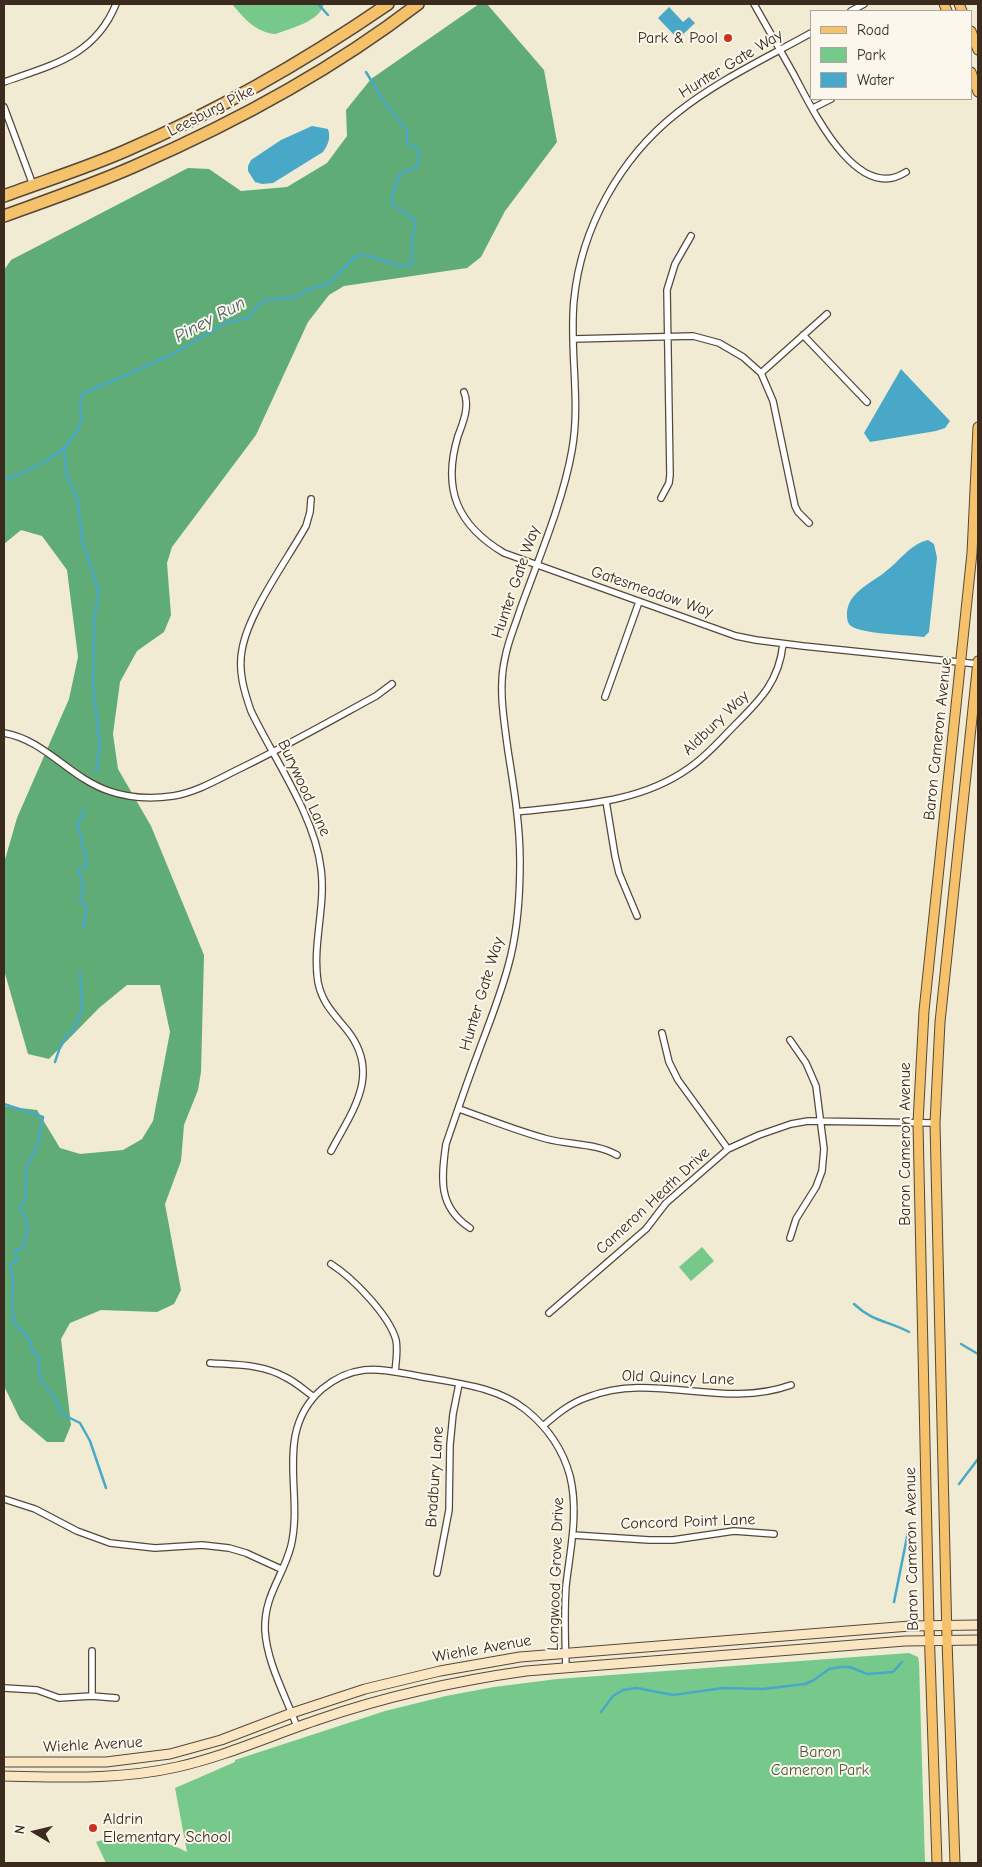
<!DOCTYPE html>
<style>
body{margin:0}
#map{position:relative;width:982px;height:1867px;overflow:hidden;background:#f0ebd2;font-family:"Comic Neue",sans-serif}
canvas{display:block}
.frame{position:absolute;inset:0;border:5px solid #3b2a1e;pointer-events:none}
.legend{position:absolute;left:810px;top:10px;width:162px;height:90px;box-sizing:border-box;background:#fbf7ec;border:1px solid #aea59a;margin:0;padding:6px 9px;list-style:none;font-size:15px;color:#3b2a1e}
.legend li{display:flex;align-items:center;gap:10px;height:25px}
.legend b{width:25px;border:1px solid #aea59a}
.north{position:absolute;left:10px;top:1807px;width:50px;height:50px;-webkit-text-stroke:4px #fbf7ec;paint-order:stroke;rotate:279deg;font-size:14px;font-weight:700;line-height:20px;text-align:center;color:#3b2a1e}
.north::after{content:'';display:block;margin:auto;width:18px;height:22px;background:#3b2a1e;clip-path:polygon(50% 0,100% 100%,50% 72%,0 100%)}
</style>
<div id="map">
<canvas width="982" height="1867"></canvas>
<div class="frame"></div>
<ul class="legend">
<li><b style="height:6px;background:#f5c16b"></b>Road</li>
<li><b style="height:14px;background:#76c88b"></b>Park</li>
<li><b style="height:14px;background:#49a8c8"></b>Water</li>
</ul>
<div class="north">N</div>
</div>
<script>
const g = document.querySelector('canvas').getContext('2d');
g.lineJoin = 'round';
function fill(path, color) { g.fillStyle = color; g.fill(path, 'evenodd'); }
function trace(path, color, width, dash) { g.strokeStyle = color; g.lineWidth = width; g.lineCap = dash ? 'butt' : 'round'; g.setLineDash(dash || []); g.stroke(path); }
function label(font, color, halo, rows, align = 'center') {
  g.font = font + ' "Comic Neue",sans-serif'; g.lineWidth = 4; g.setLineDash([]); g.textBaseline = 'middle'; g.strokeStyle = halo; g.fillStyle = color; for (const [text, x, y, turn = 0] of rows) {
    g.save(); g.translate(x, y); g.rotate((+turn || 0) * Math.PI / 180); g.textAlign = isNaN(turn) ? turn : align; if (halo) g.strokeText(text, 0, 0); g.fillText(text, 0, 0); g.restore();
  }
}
fill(new Path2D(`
 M232,4H324C319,22 291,28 276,34C256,33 244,18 232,4Z
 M702,1247L714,1261L691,1281L679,1267Z
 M909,1653L918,1657L919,1662L925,1863H106L96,1842C127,1831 158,1838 187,1852L175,1788L235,1762V1760L385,1711L446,1696L494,1687L557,1679Z`), '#76c88b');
fill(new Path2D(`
 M479,4H487L544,70L557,142L505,211L481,257L467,268L344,286L329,295L308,322L256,435L172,547L167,563L171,615L164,632L137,651L120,682L113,734L118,769L151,826L204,955L201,1072L198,1090L184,1125L181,1161L165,1204L181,1290L174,1304L157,1312L101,1310L70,1323L61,1339L71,1425L64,1442H47L20,1419L4,1386V1106L37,1110L60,1148L80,1154L123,1150L142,1139L153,1121L170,1032L160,985H127L99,1008L49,1059L28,1054L4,970V863L17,818L69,699L78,657L67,570L42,536L21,530L4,544V270L11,260L188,168L209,169L241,191L287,187L327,163L347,136L346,110L371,79Z`), '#60ac77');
fill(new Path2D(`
 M669,7L683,22L689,17L695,23L678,39L658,18Z
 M312,126L328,129C331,138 328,145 323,152L273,183L262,184L255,182L248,171V166L251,160L281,140Z
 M901,369L950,421L945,428L936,431L870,442L864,433Z
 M928,540L934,544L937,558L929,632L924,637C908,635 862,634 851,626C848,624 847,620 847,616C846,593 870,584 885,572C900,561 910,544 928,540Z`), '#49a8c8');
trace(new Path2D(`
 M318,4L328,15
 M64,448L66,473L78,501L82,539L99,592L94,620L93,683L100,747L96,772
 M4,480C30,470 70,454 80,424C83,417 80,412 80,405C80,401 82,397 82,394L171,355L226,323L248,318L259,304L266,300L296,297L305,291L329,283L354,258L361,255L369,256L397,265L407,266L412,264V239L416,223L414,219L393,205L391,199L399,175L417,166L420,153L417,149L407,144V130L386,105L366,72
 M83,927L87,908L80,899L84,887L78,870L84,868L87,865L81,836L78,830V824L85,809
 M55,1062L59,1050L67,1035L73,1031L82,1009L80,972
 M4,1104L43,1117L38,1143L27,1167L25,1201L20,1207C21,1212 24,1214 26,1219C30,1227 25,1240 23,1248L15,1251L17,1261L11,1263C9,1269 13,1272 13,1278C14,1290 9,1304 14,1315L12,1320C14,1323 25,1336 29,1338L33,1352L39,1356L38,1363L41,1380L56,1400L60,1413L80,1423L90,1441L106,1488
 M854,1304C873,1322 889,1321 909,1332
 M961,1344L978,1354
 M959,1484L978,1459
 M894,1602L908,1532
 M601,1712L613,1696L623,1690L637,1688L673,1695L723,1688L763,1689L780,1687L805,1684L814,1680L829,1669L841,1667H850L867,1674L893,1672L902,1662`), '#49a8c8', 2.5);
const street = new Path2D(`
 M754,4C767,27 780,50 793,73C811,106 856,205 906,172
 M851,11L864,4
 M4,82C52,65 95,56 116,4
 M4,107L33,185
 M813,108L831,99
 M803,335L867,402
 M573,339L693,336L719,343L743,357L761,373L773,401L795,506L798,512L809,523
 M761,373L827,314
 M464,392C470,406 463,423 458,436C442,489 457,525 504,553L736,636L756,640L803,646L978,664
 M661,498L669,483L670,475L667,290L675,264L691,236
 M311,499L310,512L306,526C287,560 248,613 242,650C238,671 244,691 251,711C274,759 315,816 321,869C326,906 312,945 318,982C322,1003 334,1014 347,1030C382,1074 352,1111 331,1151
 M605,697L639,602
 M4,733C45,740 70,778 109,791C129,798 152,799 173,796C198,792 220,778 243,767C288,745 332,720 376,696L392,684
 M606,801L615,856L619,873L637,916
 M517,812C575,805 639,804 689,768C707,756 721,739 736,724C761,699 779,681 783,644
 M662,1033L669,1062L678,1080L728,1149
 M459,1109C488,1119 517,1131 547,1139C570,1145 596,1143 617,1155
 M470,1228C438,1207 441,1179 446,1144C456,1115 466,1085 477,1056C489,1023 503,990 511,955C518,925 520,893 520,862C520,825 514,788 508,751C504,720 498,688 505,658C508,641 515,626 520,610C538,560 563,502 572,450C581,400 569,350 574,300C581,228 620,158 677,113C717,81 766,58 811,33
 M790,1238L796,1219L816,1187L822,1171L824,1149L816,1086L806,1063L790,1040
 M331,1264C353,1278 389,1315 396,1340C398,1350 396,1362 395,1372
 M549,1313L646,1229L666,1203L728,1149L759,1135L791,1124L808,1121L935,1123
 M210,1363C236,1365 262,1364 285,1377C296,1382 305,1391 314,1397
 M543,1426C557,1414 570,1403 588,1397C654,1371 721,1410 791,1385
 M4,1499L35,1509L77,1531L110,1543L155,1548L202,1545L229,1548L246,1553L281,1569
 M573,1535L649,1540H673L734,1531L774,1534
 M437,1573L449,1510L450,1445L453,1414L459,1384
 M4,1688L37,1690L59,1698L92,1696L116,1698
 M92,1696V1651
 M297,1727C286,1696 267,1664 265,1630C264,1595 283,1577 291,1546C304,1492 273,1432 322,1389C334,1379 348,1372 364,1370C382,1368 401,1373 418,1376C455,1383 496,1386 526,1410C547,1427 563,1450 570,1476C579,1513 570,1550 566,1586C564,1613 565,1640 566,1667`);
const secondary = new Path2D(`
 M4,1762H106L170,1754L221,1740L292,1713L365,1689L440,1671L520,1657L910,1626L978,1625
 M4,1776C62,1777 120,1780 177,1767C226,1756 272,1735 320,1719C387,1696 455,1681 526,1671L905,1641L978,1640`);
const primary = new Path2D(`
 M944,4L947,11
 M959,4L962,11
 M971,31L978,50
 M971,72L978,92
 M937,1863L929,1626L918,1123L924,1011L972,553L978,427
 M955,1863L947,1640L935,1123L940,1022L978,661`);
const highway = new Path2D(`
 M4,196C44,181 86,168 125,151C218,111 305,61 388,4
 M4,216C48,200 92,185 135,166C234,123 332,70 418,4`);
trace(street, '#564739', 8);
trace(secondary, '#564739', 11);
trace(primary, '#564739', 11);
trace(highway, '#564739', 14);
trace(street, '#fff', 5.5);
trace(secondary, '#fbe6c4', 9);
trace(primary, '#f5c16b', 9);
trace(highway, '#f5c16b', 11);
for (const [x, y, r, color] of [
 [728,38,5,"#c8321e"],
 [93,1828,5,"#c8321e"]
]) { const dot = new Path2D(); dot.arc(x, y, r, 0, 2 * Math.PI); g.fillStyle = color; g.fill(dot); trace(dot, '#fbf7ec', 2); }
label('16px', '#3b2a1e', '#fbf7ec', [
 ["Park & Pool",718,38],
 ["Aldrin",103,1819,"left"],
 ["Elementary School",103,1837,"left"]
], 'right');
label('16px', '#3b2a1e', '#fbf7ec', [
 ["Hunter Gate Way",731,64,-31],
 ["Leesburg Pike",211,111,-27],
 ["Hunter Gate Way",516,582,-71],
 ["Gatesmeadow Way",652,592,19],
 ["Aldbury Way",716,723,-44],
 ["Baron Cameron Avenue",938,739,-84],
 ["Burywood Lane",304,788,65],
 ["Hunter Gate Way",482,994,-73],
 ["Baron Cameron Avenue",905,1144,-90],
 ["Cameron Heath Drive",653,1201,-43],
 ["Old Quincy Lane",678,1378,2],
 ["Bradbury Lane",435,1477,-86],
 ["Concord Point Lane",688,1522,-2],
 ["Baron Cameron Avenue",912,1549,-91],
 ["Longwood Grove Drive",556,1574,-88],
 ["Wiehle Avenue",482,1649,-10],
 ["Wiehle Avenue",93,1745,-3]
]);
label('16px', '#4d593f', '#fbf7ec', [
 ["Baron",820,1752],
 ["Cameron Park",820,1770]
]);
label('italic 18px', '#415c62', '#fbf7ec', [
 ["Piney Run",210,320,-28]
]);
</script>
